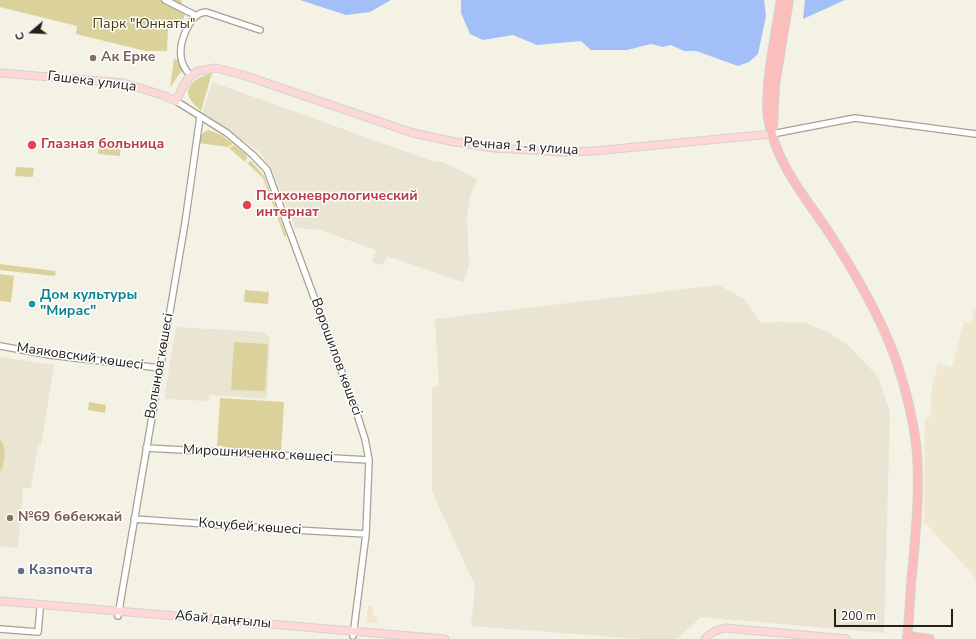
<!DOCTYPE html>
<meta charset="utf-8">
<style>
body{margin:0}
#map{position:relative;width:976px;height:639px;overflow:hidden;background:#f4f2e5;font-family:"Nunito Sans",sans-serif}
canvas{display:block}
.north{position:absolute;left:12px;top:12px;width:40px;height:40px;-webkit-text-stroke:3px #fff;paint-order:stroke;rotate:251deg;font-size:11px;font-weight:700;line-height:16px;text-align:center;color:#21201b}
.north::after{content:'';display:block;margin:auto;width:14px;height:18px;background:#21201b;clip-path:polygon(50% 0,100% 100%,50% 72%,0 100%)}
.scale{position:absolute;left:834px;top:609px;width:119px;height:18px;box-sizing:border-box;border:2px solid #21201b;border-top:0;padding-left:5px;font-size:12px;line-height:14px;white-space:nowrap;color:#21201b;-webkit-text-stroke:3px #fff;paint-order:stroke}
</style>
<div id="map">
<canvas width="976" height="639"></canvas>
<div class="north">С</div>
<div class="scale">200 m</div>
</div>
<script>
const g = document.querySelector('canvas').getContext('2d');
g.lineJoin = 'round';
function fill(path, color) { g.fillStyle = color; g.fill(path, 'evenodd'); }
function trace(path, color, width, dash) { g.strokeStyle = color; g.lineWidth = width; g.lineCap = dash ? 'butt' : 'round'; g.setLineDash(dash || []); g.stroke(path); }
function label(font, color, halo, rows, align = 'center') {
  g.font = font + ' "Nunito Sans",sans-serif'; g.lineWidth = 3; g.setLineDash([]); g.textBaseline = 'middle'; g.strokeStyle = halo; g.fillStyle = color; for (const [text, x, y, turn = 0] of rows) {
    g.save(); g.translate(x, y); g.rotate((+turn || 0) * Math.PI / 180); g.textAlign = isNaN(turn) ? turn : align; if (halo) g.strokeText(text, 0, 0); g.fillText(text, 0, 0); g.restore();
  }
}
fill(new Path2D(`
 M976,309V580L973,575L924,522L925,418L930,417L932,387L938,363L952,367L964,321L971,323L974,310Z
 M368,606H373V616H378L377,623L366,622Z`), '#f0e7d1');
fill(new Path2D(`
 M212,82L432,161L443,162L477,179L470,196L467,216L469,267L463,282L387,256L383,265L372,262L376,250L320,230L295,228L273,172L259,151L202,114Z
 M719,285L745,300L761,323L783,322L805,323L826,331L849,346L878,377L890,412L884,633L701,617L677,639H641L471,626L475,586L432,491V387L439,386L435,319Z
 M176,327L263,332L270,338L267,399L210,395L209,401L164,399Z
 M0,357L54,365L41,446L38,445L31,488H23V490L18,548L0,546Z`), '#e9e5d2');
fill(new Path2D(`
 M0,0H181L185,15L180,26L168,28L167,51H146L76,34L77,26L0,7Z
 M174,59L185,62L188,67L179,74L170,88Z
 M212,73L201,111C197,107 191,102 189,97C184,82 202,76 212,73Z
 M209,130L221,135L233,144L228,147L198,143C200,137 201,132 209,130Z
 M99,142L121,144L120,156L98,154Z
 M234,145L246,155L247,158L245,162L229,148Z
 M251,161L264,176L286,235L285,238L263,178L247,163Z
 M16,167L34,168L33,177L15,176Z
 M0,264L55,271L56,274L54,276L0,270Z
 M0,274L14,276L11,302L0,301Z
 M245,290L269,292L268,304L244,302Z
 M234,342L268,344L265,391L231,390Z
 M220,398L284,402L281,453L223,450V446H217Z
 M89,402L106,405L105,413L88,410Z
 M0,440C7,446 5,465 0,472Z`), '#dbd19a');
fill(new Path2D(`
 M300,0H391L370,12L346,15Z
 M461,0H764L766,16L758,54L749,62L738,66L696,51H684L671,45L663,47L651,44L627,50H591L581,41L537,45L513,35L483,40L470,34L461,13Z
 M805,0H845L803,19Z`), '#a2bff8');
const minor = new Path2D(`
 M165,0L195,15
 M191,76C186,71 182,65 181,57C179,43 189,13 206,12L260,30
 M176,101L227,133L253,155L267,170L355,408L365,439L369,460L366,534L353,636
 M772,134L855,118L976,134
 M0,346L50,355L160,368
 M146,448L369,460
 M134,519L278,529L366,534
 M118,616L185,223L200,117
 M0,629L38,632L40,609`);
const major = new Path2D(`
 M0,73L124,83L165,96L176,101L186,81L191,76L198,71L216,68L246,76L413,133L455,142L494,148L563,152L594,151L772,134
 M0,601L445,639
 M705,639C711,632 717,629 726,628L847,639`);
const highway = new Path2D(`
 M781,0C776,28 771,56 768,84C768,95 766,107 768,118C776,163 803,194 828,231C854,271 880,315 896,360C906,390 914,421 917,453C920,497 915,541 911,585C910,603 909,621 907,639
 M773,127L775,85L789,0
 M907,636L930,639`);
trace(minor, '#a4a296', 8);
trace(major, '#d3d2d1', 9);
trace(highway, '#d3d2d1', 10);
trace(minor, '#fff', 5.5);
trace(major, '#fdd8d7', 7);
trace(highway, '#fbbebd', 8);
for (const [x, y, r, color] of [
 [93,58,4,"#8d6e63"],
 [32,145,5,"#e0444e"],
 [247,205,5,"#e0444e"],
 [32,304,4,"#0f9aa8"],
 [10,518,4,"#8d6e63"],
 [21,571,4,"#5c6f8a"]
]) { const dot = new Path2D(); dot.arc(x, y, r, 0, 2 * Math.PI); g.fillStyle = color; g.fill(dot); trace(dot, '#fff', 1.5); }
label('14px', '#453c05', '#fff', [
 ["Парк \"Юннаты\"",144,25]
]);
label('bold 14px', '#785e54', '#fff', [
 ["Ак Ерке",101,58],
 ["№69 бөбекжай",18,518]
], 'left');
label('14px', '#21201b', '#fff', [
 ["Гашека улица",92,82,7],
 ["Речная 1-я улица",521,147,4],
 ["Маяковский көшесі",80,357,8],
 ["Ворошилов көшесі",336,357,70],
 ["Волынов көшесі",160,366,-80],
 ["Мирошниченко көшесі",258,454,3],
 ["Кочубей көшесі",250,527,4],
 ["Абай даңғылы",223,620,5]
]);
label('bold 14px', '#be3a42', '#fff', [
 ["Глазная больница",41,145],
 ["Психоневрологический",256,197],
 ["интернат",256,213]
], 'left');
label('bold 14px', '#0d838f', '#fff', [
 ["Дом культуры",40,296],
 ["\"Мирас\"",40,312]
], 'left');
label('bold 14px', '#4e5e75', '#fff', [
 ["Казпочта",29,571]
], 'left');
</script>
